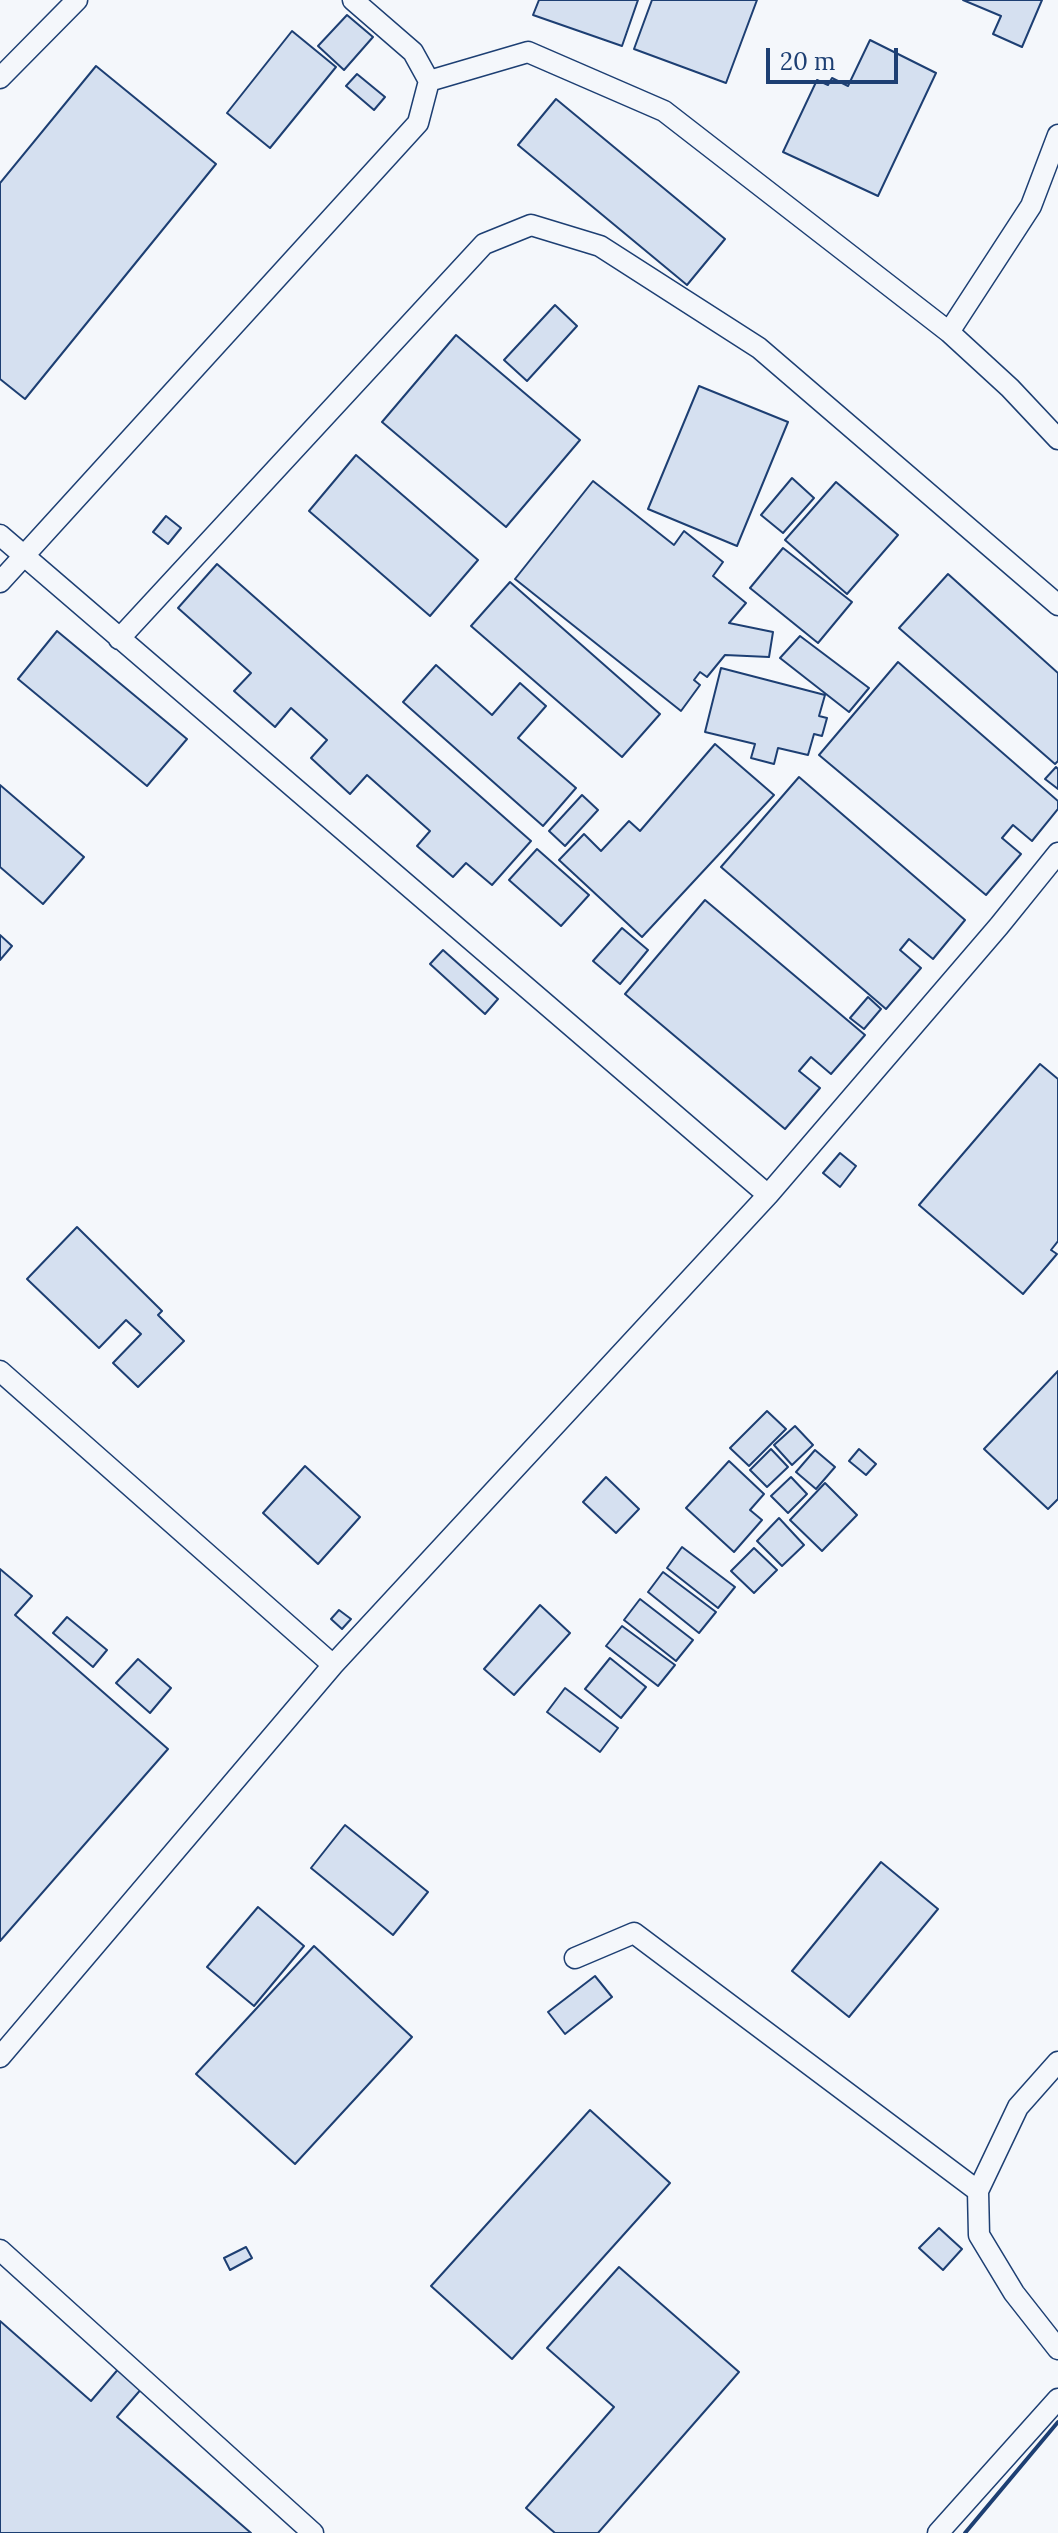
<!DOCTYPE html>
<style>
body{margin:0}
#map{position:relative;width:1058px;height:2533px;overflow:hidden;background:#f4f7fb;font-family:Lora,serif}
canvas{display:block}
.scale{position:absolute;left:766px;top:48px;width:132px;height:36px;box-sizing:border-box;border:4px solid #1d3f73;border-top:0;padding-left:10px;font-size:24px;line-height:28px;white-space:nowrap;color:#1d3f73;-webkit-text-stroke:6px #f4f7fb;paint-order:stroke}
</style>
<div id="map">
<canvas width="1058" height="2533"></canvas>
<div class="scale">20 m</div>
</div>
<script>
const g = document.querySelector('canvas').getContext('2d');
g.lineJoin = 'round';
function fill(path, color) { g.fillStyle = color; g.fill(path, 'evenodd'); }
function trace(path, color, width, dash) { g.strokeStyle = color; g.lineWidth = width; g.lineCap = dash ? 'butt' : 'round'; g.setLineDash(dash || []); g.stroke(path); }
const building = new Path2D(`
 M539,0H638L622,46L533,15Z
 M652,0H757L726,83L634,49Z
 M963,0H1042L1022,47L993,34L1001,16Z
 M347,15L373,37L344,70L318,46Z
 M292,31L336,67L270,148L227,113Z
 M870,40L936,73L878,196L783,152L817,80L828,85L832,78L848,86Z
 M96,66L216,164L25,399L0,379V183Z
 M357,74L385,97L374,110L346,86Z
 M556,99L725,239L687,285L518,145Z
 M555,305L577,326L527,381L504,360Z
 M456,335L580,440L506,527L382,422Z
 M699,386L788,422L737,546L648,509Z
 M356,455L478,560L430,616L309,511Z
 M792,478L814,498L783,533L761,515Z
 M593,481L674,545L684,531L723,562L713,576L746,603L729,623L773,632L769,657L725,655L707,677L700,672L694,680L700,685L681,711L515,579Z
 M836,482L898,535L847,594L785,540Z
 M166,516L181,528L168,544L153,532Z
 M783,548L852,602L818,643L750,588Z
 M217,564L531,841L492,885L466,863L453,877L417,846L430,831L367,775L350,794L311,758L327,740L291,708L275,727L234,691L251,673L178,608Z
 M948,574L1058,673V761L1055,764L899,628Z
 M510,582L660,714L622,757L471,626Z
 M57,631L187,739L147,786L18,679Z
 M800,636L869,688L849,712L780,658Z
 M898,662L1058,801V809L1032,841L1013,825L1002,838L1021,854L986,895L819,755Z
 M436,665L492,715L520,683L546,706L518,738L576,788L543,826L403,702Z
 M721,668L825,695L819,716L827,718L822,736L814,734L808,755L778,748L774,764L751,758L755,744L705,732Z
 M715,744L774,795L642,937L559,860L584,834L601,851L629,821L640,831Z
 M1056,767L1058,769V789L1045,779Z
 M799,777L965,920L933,959L909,939L900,950L921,968L886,1009L721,867Z
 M0,785L84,857L43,904L0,867Z
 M582,795L598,810L565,846L549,831Z
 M537,849L589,895L561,926L509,880Z
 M705,900L865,1035L831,1074L811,1057L799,1071L820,1088L785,1129L625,994Z
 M622,928L648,950L620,984L593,961Z
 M0,935L12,946L0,960Z
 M443,950L498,999L485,1014L430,964Z
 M868,997L881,1009L864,1029L850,1018Z
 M1040,1064L1058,1079V1241L1051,1250L1057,1254L1023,1294L919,1205Z
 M840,1153L856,1166L840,1187L823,1173Z
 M77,1227L162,1311L158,1315L184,1341L138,1387L113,1363L141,1334L126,1320L99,1348L27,1279Z
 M1058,1371V1499L1048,1509L984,1449Z
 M767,1411L786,1429L749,1466L730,1448Z
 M795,1426L813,1445L792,1465L774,1445Z
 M771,1449L788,1467L767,1487L750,1470Z
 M859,1449L876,1464L866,1475L849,1461Z
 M815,1450L835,1467L816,1489L796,1472Z
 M729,1461L764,1494L750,1510L762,1520L734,1552L686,1508Z
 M305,1466L360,1517L318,1564L263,1513Z
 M606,1477L639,1509L616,1533L583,1502Z
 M791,1477L807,1494L788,1513L771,1496Z
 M825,1483L857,1515L822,1551L790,1520Z
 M779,1518L804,1545L782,1566L757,1541Z
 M682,1547L735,1587L718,1608L667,1568Z
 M754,1548L777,1570L754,1593L731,1571Z
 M0,1569L32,1596L15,1615L168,1749L0,1941Z
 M663,1572L716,1612L699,1633L648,1592Z
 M640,1599L693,1640L676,1661L624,1620Z
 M540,1605L570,1633L514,1695L484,1669Z
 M339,1610L351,1619L342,1629L331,1619Z
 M67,1617L107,1650L93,1667L53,1633Z
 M622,1626L675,1665L658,1686L606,1646Z
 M610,1658L646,1687L621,1718L585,1689Z
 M138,1659L171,1688L150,1713L116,1683Z
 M565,1688L618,1728L600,1752L547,1712Z
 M345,1825L428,1892L393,1935L311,1868Z
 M881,1862L938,1909L849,2017L792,1971Z
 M258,1907L304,1946L254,2006L207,1967Z
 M314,1946L412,2037L295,2164L196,2074Z
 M595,1976L612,1997L565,2034L548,2012Z
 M590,2110L670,2183L512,2359L431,2286Z
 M939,2228L962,2249L943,2270L919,2248Z
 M246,2247L252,2258L230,2270L224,2258Z
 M619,2267L739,2372L598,2533H555L526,2508L614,2407L547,2348Z
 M0,2321L91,2401L120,2367L143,2387L117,2417L251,2533H0Z`);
fill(building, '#d5e0f0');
trace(building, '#1d3f73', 2);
const service = new Path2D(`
 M0,78L77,0
 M429,81L528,52L664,111L949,332
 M1058,135L1031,206L949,332L1010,388L1058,439
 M0,535L768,1195
 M0,582L418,123L429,81L413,52L353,0
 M119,639L484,244L531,225L600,246L759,348L1058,605
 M0,1371L333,1665
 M575,1958L634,1933L978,2191
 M0,2057L333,1665L768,1195L999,926L1058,853
 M1058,2062L1018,2107L978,2191L979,2235L1014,2293L1058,2349
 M0,2250L313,2533
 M938,2533L1058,2399`);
trace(service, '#1d3f73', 23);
trace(service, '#f4f7fb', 20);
trace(new Path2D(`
 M965,2533L1058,2422`), '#1d3f73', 4);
</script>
